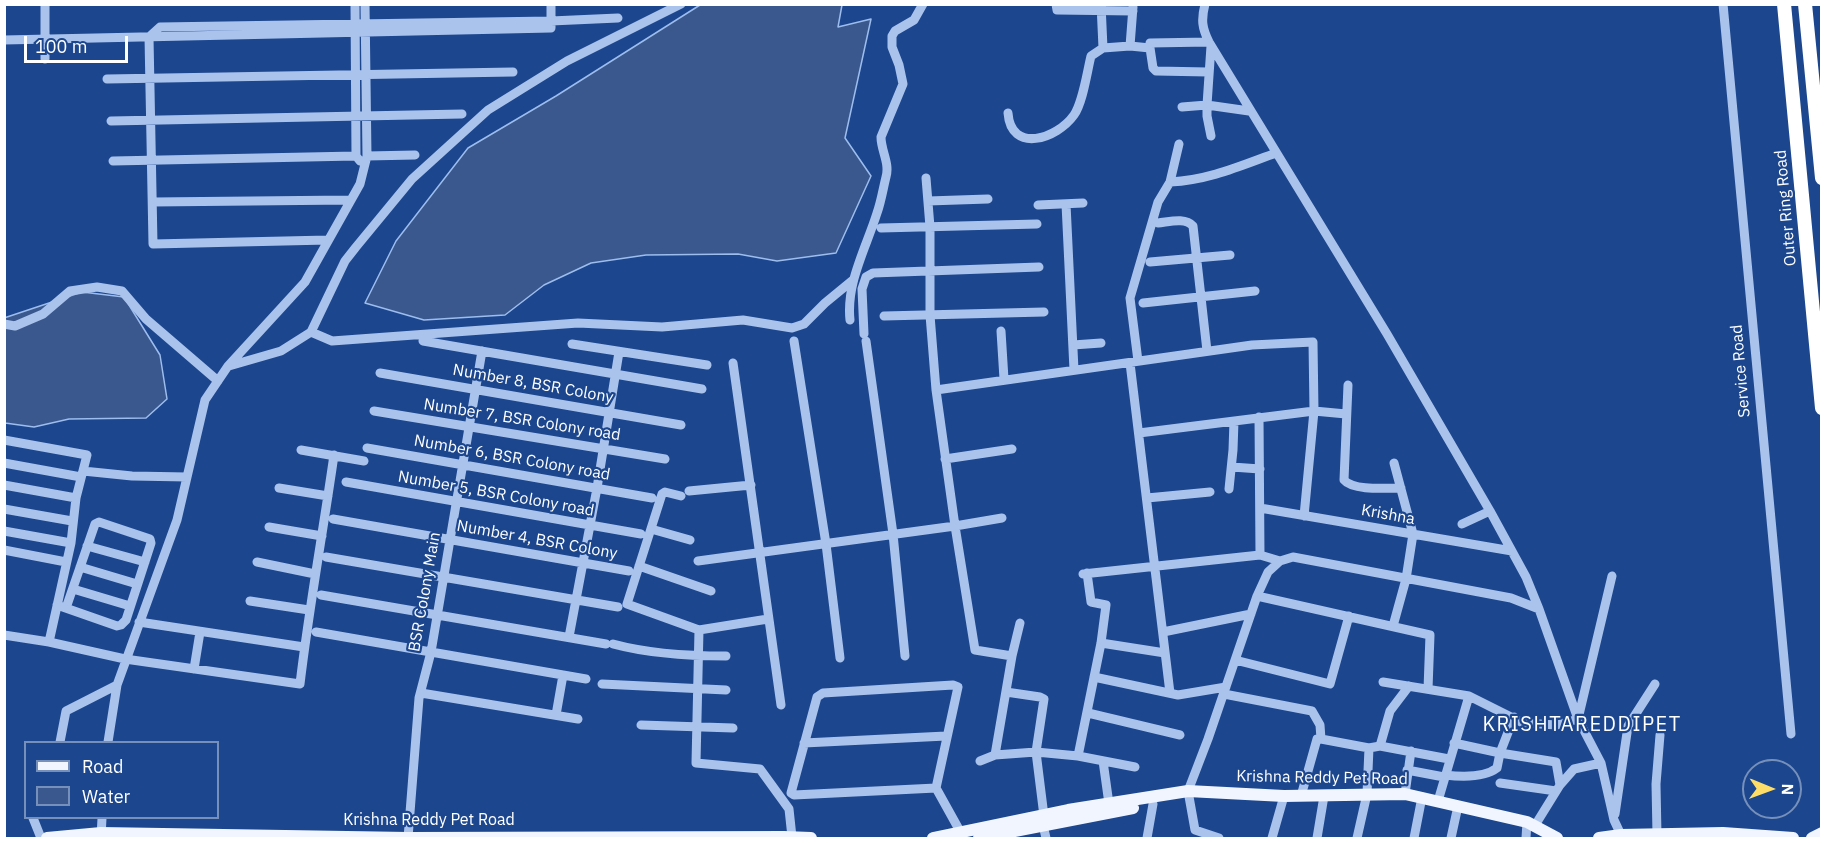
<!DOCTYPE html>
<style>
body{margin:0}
#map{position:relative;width:1826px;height:843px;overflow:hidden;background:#1c468d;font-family:"IBM Plex Sans",sans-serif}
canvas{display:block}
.frame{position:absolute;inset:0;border:6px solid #fff;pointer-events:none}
.legend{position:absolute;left:24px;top:741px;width:195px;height:78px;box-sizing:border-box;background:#1c468d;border:2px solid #7790bb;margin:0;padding:8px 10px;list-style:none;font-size:18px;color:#fff}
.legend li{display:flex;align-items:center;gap:12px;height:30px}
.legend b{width:30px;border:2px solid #7790bb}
.north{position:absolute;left:1742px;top:759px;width:60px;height:60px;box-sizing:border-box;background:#1c468d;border:2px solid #7790bb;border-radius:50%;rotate:91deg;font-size:16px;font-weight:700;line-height:24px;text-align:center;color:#fff}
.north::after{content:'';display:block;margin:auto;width:21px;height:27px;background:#fddd68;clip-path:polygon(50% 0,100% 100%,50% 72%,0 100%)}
.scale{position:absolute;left:24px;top:36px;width:104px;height:27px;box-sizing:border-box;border:3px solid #fff;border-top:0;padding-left:8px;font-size:18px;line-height:21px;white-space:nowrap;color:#fff;-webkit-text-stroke:4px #1c468d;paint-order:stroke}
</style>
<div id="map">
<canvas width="1826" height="843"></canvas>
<div class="frame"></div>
<ul class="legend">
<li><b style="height:8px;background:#f0f5ff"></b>Road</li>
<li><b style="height:16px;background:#3a588d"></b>Water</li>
</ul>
<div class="north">N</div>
<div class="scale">100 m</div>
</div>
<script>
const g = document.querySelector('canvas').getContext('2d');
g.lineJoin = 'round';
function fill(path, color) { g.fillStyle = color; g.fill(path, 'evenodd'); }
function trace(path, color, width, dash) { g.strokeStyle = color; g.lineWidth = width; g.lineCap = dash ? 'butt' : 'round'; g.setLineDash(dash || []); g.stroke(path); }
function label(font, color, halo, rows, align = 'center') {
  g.font = font + ' "IBM Plex Sans",sans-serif'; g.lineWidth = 4.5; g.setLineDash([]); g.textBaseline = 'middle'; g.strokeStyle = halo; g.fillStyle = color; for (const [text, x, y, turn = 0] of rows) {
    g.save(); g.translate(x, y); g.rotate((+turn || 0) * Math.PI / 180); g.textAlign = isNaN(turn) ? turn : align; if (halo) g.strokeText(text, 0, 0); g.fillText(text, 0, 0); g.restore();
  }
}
const water = new Path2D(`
 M700,5H842L838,27L871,19L845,138L871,176L836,253L777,261L738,254L646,255L591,263L544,285L505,315L424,320L365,303L396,241L468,148L556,96Z
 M82,292L124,297L160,355L167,399L146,418L69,419L34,427L5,423L4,318Z`);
fill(water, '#3a588d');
trace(water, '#9dbdef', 1.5);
trace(new Path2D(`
 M45,4V59
 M355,4L356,156L360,161
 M1056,4L1057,10L1133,11
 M1101,4L1103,48
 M1205,4C1201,20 1202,28 1209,42L1387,334L1490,511L1526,577L1539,609L1578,719L1601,763L1614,820L1621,835
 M1723,4L1791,734
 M149,37L160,27L551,21L618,18
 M149,37L153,244L328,240
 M4,40L551,28V4
 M1130,46L1133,7
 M1150,48L1153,68L1156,71L1208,72
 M107,79L513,72
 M1182,107L1207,105L1211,46
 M1008,113C1011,154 1057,139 1074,115C1083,102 1087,72 1091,56L1103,48L1130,46L1150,48V43L1209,42
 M111,121L462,114
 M1211,136L1207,116V105L1249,111
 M1179,144L1170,182C1209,180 1240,166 1276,153
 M367,156L415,155
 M113,161L356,156
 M926,178L930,227V315L936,390L955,526L975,650L1012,656
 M928,201L988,199
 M153,202L350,200
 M1066,204L1074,370
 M1038,205L1083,203
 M1158,223C1169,222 1185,217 1193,226L1207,351
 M881,228L1037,224
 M1150,262L1230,255
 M1143,303L1255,291
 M884,316L1044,312
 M850,320C846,283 866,248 877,213C881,202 883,189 886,177C890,163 881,151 881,137L903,84L899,65L892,47V36L895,31L914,20L923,4
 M4,324L15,326L43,314L70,291L97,287L122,291L146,319L218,381
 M1001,331L1004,379
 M311,332L332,341L578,323L662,327L743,320L792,328L804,324L825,303L853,280
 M864,334L862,289L866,277L873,273L1039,267
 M423,341L702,389
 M794,341L826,544L840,658
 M866,341L893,534L905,656
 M572,344L707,365
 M1073,345L1101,343
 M1138,361L1130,298L1158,202L1170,182
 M733,363L781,705
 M1130,363L1170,693
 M229,366L281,351L311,332L345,261L356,247L412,179L488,110L567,61L681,4
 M380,373L681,425
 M1348,385L1344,480C1353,491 1387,488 1401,488
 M936,390L1252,345L1313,342L1314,411L1304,516
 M374,411L665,459
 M1259,417L1260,555L1280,561
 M1139,433L1314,411L1346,414
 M4,440L87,455L76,498L71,543L49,642
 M367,448L652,498
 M301,450L364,461
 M945,459L1012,449
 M4,463L81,477
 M1232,467L1260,469
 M83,471L132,476L187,477
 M346,482L641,534
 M4,485L76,498
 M279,488L328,496
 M1229,489L1233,450L1234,421
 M689,491L751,485
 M681,496L665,492L662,494L627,604L699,630L696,763L760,769L789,809L792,837
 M1147,498L1210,492
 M1260,508L1512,551
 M4,509L72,521
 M333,519L629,571
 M1462,524L1490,511
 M269,527L322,536
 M651,529L690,540
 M4,531L71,543
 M87,546L145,562
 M4,550L66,562
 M326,557L618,607
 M698,561L955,526L1002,518
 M257,562L315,574
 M639,566L711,591
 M80,567L137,584
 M1087,573L1091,602L1106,605L1101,643L1078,756L1135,767
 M1083,574L1260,555
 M73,589L130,606
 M321,595L606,644
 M1257,596L1430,635L1428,689
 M250,601L309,610
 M57,605L117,626L121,625L126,620L151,543L150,539L99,522L95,524L66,608
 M139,622L304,647
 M1020,623L1012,656L995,755L1036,752L1044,816
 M1393,626L1406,579L1413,534L1394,463
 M699,630L768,619
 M316,632L586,679
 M1163,632L1251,614
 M4,635L49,642L125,659L300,684C309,608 323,532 334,455
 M569,637L597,488L619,352
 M1101,643L1165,653
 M613,644C650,654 688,656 726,656
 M1235,660L1330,684L1349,616
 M194,669L200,632
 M1094,677L1178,695L1226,687
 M1383,682L1469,696L1523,723L1557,725L1578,719L1612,576
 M602,684L726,690
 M1006,692L1040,697L1044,699L1036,752L1078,756
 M421,693L578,719
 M1224,694L1312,711L1320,725L1321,739
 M1088,713L1180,735
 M556,715L563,675
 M641,725L733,728
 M1321,739L1369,748
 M60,742L66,711L117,685
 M108,742L117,685L177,520L205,400L228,366L305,282L360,184L367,156L365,4
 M804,743L946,736
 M1454,743L1500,753L1556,762L1560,785
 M1380,746L1449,759
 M980,761L995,755
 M1103,761L1109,804
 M1407,770L1444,777
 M1445,775C1462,777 1484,778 1497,768L1500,753L1514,717
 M1500,783L1556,791
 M936,788L794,795L791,793L817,697L823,693L953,685L958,687L936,788L961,833
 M1405,794L1411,751
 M1301,796L1317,739H1321
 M1438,801L1469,696
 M1615,814L1628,726L1655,684
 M33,818L41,838
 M1043,825L1046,838
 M1534,827L1560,785L1574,769L1601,763
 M1657,835L1656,784L1660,735
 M101,838L102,818
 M408,838L419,698L431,652L482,351
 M1147,838L1153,804
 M1219,838L1195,830L1188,791L1208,739L1257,596L1268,572L1280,561L1293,557L1511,598L1539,609
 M1272,838L1284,796
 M1317,838L1324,796
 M1357,838L1367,794L1369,748L1380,746L1390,711L1409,686
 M1414,838L1422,797
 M1451,838L1458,806
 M1526,838L1527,822`), '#aac3ed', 9);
trace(new Path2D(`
 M47,838L101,833L408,838L784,837L811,838
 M933,838L1068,810L1188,791L1284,796L1405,794L1527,822L1557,838
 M979,838L1133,808
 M1599,838L1621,835L1723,833L1793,838
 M1812,838L1822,833`), '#f0f5ff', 12);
trace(new Path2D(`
 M1784,4L1822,408
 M1805,4L1822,178`), '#fff', 14);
label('16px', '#fff', '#1c468d', [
 ["Outer Ring Road",1786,208,-95],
 ["Service Road",1741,371,-95],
 ["Number 8, BSR Colony",533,384,10],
 ["Number 7, BSR Colony road",522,420,9],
 ["Number 6, BSR Colony road",512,458,10],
 ["Number 5, BSR Colony road",496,494,10],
 ["Krishna",1388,515,10],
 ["Number 4, BSR Colony",537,540,10],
 ["BSR Colony Main",425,592,-80],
 ["Krishna Reddy Pet Road",1322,778,1],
 ["Krishna Reddy Pet Road",429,820]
]);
g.letterSpacing = '1.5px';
label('20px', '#fff', '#1c468d', [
 ["KRISHTAREDDIPET",1582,725]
]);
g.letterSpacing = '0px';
</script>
